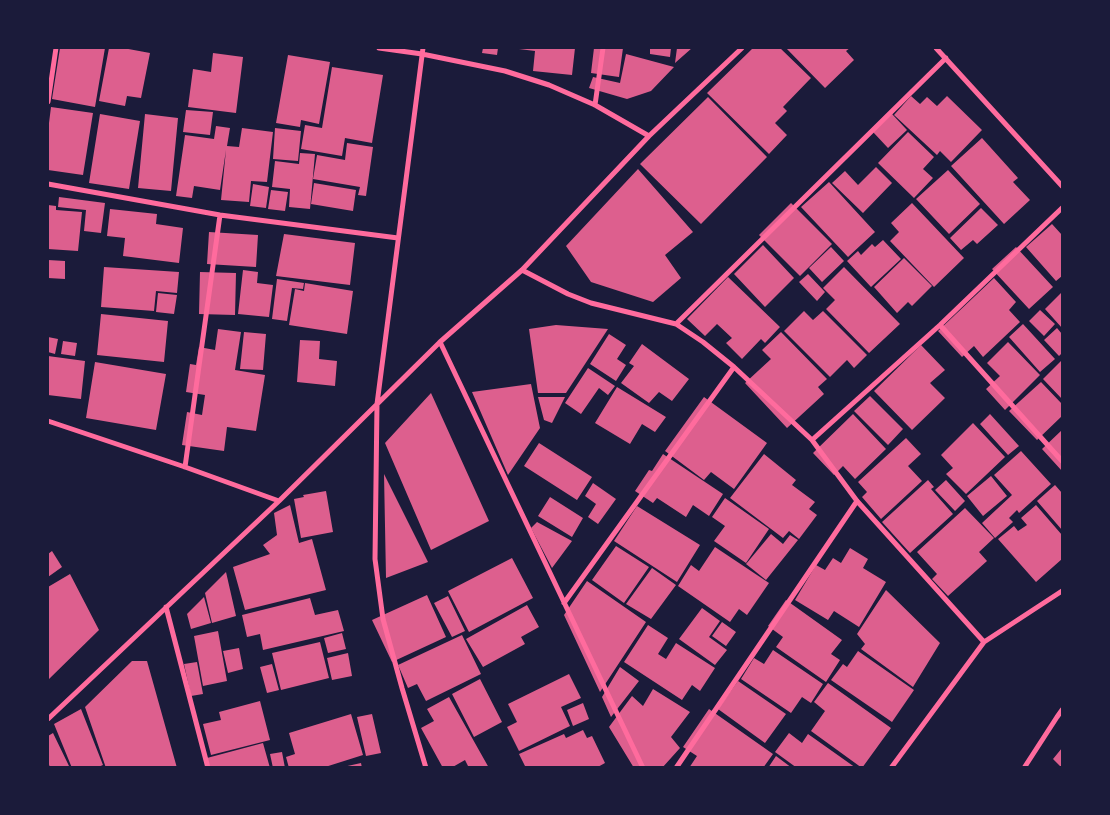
<!DOCTYPE html>
<style>
body{margin:0}
#map{position:relative;width:1110px;height:815px;overflow:hidden;background:#1b1b3a;font-family:"Nunito Sans",sans-serif}
canvas{display:block}
.frame{position:absolute;inset:0;border:49px solid #1b1b3a;pointer-events:none}
</style>
<div id="map">
<canvas width="1110" height="815"></canvas>
<div class="frame"></div>
</div>
<script>
const g = document.querySelector('canvas').getContext('2d');
g.lineJoin = 'round';
function fill(path, color) { g.fillStyle = color; g.fill(path, 'evenodd'); }
function trace(path, color, width, dash) { g.strokeStyle = color; g.lineWidth = width; g.lineCap = dash ? 'butt' : 'round'; g.setLineDash(dash || []); g.stroke(path); }
fill(new Path2D(`
 M60,48H105L95,107L52,99Z
 M109,48H123L150,53L141,98L127,96L125,106L99,101Z
 M483,48H498L497,55L482,53Z
 M519,48H575L572,75L533,71L535,51L519,49Z
 M594,48H623L619,77L591,73Z
 M650,48H671L670,57L650,54Z
 M677,48H692L675,63Z
 M753,48H780L811,78L783,107L787,111L775,123L787,135L769,154L707,93Z
 M786,48H850L846,51L854,60L825,88Z
 M213,53L243,57L236,113L188,107L193,69L211,72Z
 M626,54L674,67L651,91L627,99L589,88L593,77L620,83Z
 M288,55L330,62L319,124L301,120L300,127L276,123Z
 M332,67L383,75L372,143L345,138L342,156L301,149L305,125L322,128Z
 M911,96L920,104L927,97L937,106L947,96L982,130L951,162L940,151L937,155L894,115Z
 M708,97L767,157L701,224L640,164Z
 M51,107L93,113L83,175L48,170V131Z
 M186,110L213,112L210,135L183,132Z
 M100,114L140,121L129,189L89,183Z
 M145,114L178,118L171,191L138,188Z
 M892,114L907,130L888,148L873,132Z
 M216,126L230,128L227,146L239,147L242,128L273,132L267,182L251,181L249,202L221,200L226,150L220,190L194,186L192,198L176,196L185,135L214,139Z
 M275,128L301,131L298,161L273,159Z
 M908,132L934,157L923,169L933,178L914,198L878,163Z
 M982,138L1018,178L1013,182L1030,200L1004,224L951,166Z
 M347,143L373,147L366,196L358,195L360,187L313,179L317,155L345,160Z
 M300,153L315,154L310,209L289,207L290,189L272,187L275,161L299,164Z
 M876,167L892,183L863,213L832,183L845,171L858,185Z
 M638,169L693,232L665,255L681,278L653,302L591,282L566,246Z
 M948,170L980,204L949,234L916,199Z
 M829,182L875,232L848,257L801,207Z
 M314,183L356,190L353,211L311,204Z
 M253,184L269,187L266,208L250,206Z
 M271,190L288,192L285,211L268,209Z
 M59,197L105,203L101,233L84,231L86,210L58,207Z
 M791,203L832,244L800,276L759,235Z
 M912,203L964,258L934,287L890,241L899,232L891,223Z
 M48,205L56,206V210L82,212L78,251L48,249Z
 M981,208L998,225L977,244L973,240L961,250L950,238Z
 M110,209L157,214L156,224L183,228L179,263L123,256L125,238L107,236Z
 M1052,224L1062,235V276L1056,281L1026,247Z
 M209,232L258,235L256,267L207,264Z
 M284,234L355,243L350,285L276,276Z
 M883,240L901,259L871,287L847,261L858,251L861,255L872,244L875,247Z
 M763,245L794,278L765,307L734,274Z
 M831,247L844,261L822,282L809,268Z
 M1016,247L1053,287L1029,309L992,269Z
 M904,258L932,286L912,306L908,302L897,313L874,287Z
 M48,260L65,261V279L48,278Z
 M104,267L179,272L177,293L156,291L154,311L101,307Z
 M844,267L900,324L869,353L826,309L835,300L823,288Z
 M243,270L258,272L257,283L273,285L269,317L238,314Z
 M200,272L236,273L235,315L199,314Z
 M808,274L825,292L817,301L799,282Z
 M728,277L780,327L765,343L761,339L742,359L726,343L732,338L717,324L705,336L687,319Z
 M994,278L1016,302L1009,310L1020,322L983,357L974,346L962,357L938,331Z
 M277,279L304,283L303,289L292,288L287,321L272,319Z
 M305,283L353,291L347,334L289,325L295,289L304,291Z
 M1062,292V328L1045,309Z
 M158,293L177,295L174,314L156,312Z
 M1040,310L1055,324L1044,336L1029,321Z
 M804,311L813,320L823,311L867,355L854,368L847,360L830,377L784,331Z
 M101,314L168,321L164,362L97,355Z
 M1023,324L1055,359L1040,372L1009,337Z
 M556,325L608,329L566,393H538L529,329Z
 M1057,328L1062,334V353L1059,356L1044,340Z
 M218,329L241,332L235,370L265,375L256,431L227,427L224,451L182,445L187,412L202,415L205,395L186,392L190,364L196,365L199,347L215,350Z
 M244,332L266,334L263,370L240,369Z
 M781,332L827,379L818,387L824,394L787,428L745,383L771,359L762,350Z
 M609,334L626,345L617,359L626,365L616,381L590,364Z
 M48,337L58,339L55,354L48,352Z
 M300,340L320,341L319,359L337,361L335,386L297,382Z
 M63,341L77,343L75,356L61,354Z
 M1008,342L1040,375L1005,410L986,389L1000,376L987,363Z
 M642,344L689,379L672,401L659,392L649,403L621,383L634,366L629,363Z
 M921,345L945,370L930,383L945,398L912,430L874,391Z
 M48,356L85,361L81,399L48,395Z
 M1061,361L1062,362V399L1043,379Z
 M95,362L166,374L156,430L86,418Z
 M588,368L615,386L608,395L599,388L581,414L565,403Z
 M1041,382L1062,404V416L1037,440L1009,411Z
 M531,384L540,428L508,475L472,392Z
 M617,387L666,417L655,432L642,424L630,444L595,423Z
 M431,393L489,521L431,550L385,443Z
 M870,396L903,429L888,445L854,411Z
 M538,397H565L552,423L544,420Z
 M704,397L767,443L734,489L711,472L704,480L665,451Z
 M853,414L886,449L855,479L843,466L834,475L813,453Z
 M990,414L1019,446L1008,455L980,424Z
 M973,423L1005,457L966,494L946,474L953,468L941,455Z
 M1062,430V471L1042,449Z
 M906,438L921,454L908,466L922,481L881,519L862,497L867,492L858,482Z
 M539,443L592,477L577,500L524,466Z
 M1021,451L1051,484L1019,513L1017,510L1009,518L1013,522L995,538L982,523L1012,495L994,475Z
 M663,454L723,494L709,516L693,505L686,517L657,498L653,503L635,491L649,470L652,471Z
 M764,454L796,480L792,485L815,502L809,509L817,515L799,539L789,531L783,538L730,498Z
 M384,474L428,562L386,578Z
 M991,476L1007,496L983,516L967,496Z
 M928,480L934,487L931,489L953,514L910,553L882,522Z
 M946,480L965,501L955,511L935,490Z
 M593,483L616,499L598,524L588,517L596,504L585,496Z
 M1055,485L1062,493V530L1037,501Z
 M326,491L333,532L301,538L294,499L304,497L303,495Z
 M550,497L583,518L572,537L538,516Z
 M725,498L769,529L746,563L714,541L725,526L712,517Z
 M290,505L299,543L312,539L326,590L245,610L233,567L270,554L263,545L277,535L274,513Z
 M1036,505L1062,535V559L1036,582L998,539L1014,526L1018,531L1027,525L1021,518Z
 M637,506L700,545L677,582L614,541Z
 M965,508L994,538L979,552L987,561L948,596L932,579L937,574L917,552Z
 M537,522L572,541L552,568L531,528Z
 M771,534L783,544L790,535L798,540L766,580L746,564Z
 M616,546L649,567L624,603L592,580Z
 M715,547L769,583L747,615L739,609L730,622L678,586L691,565L699,571Z
 M850,548L868,559L863,568L886,582L859,627L834,611L828,620L795,600L816,565L825,570L833,558L841,563Z
 M52,551L62,567L48,577V554Z
 M512,558L533,598L469,632L448,591Z
 M652,568L676,585L651,619L626,604Z
 M226,572L236,616L212,623L205,593Z
 M70,574L99,630L48,680V587Z
 M587,581L646,622L600,692L564,615Z
 M886,590L940,643L913,687L861,649L865,644L857,634Z
 M427,595L446,637L392,662L372,620Z
 M448,596L465,631L452,637L434,603Z
 M204,597L211,623L191,629L187,614Z
 M310,598L315,615L338,610L344,631L263,650L260,634L247,637L242,615Z
 M786,600L842,640L831,654L840,660L826,682L776,647L783,637L768,626Z
 M527,605L539,627L521,637L525,644L483,667L466,639Z
 M702,608L720,621L709,637L727,650L715,665L679,639Z
 M722,622L736,632L726,646L712,636Z
 M648,625L668,638L658,654L666,659L676,643L715,668L700,691L692,685L682,700L624,662Z
 M218,631L227,681L203,686L194,636Z
 M342,633L346,649L328,653L324,638Z
 M462,635L481,674L426,701L417,684L408,688L398,665Z
 M320,642L329,678L281,690L272,653Z
 M239,648L243,669L228,673L223,651Z
 M773,650L823,684L811,703L802,697L791,713L741,679L754,658L764,664Z
 M858,651L914,690L892,722L831,680L843,664L847,667Z
 M348,653L352,676L332,680L327,658Z
 M132,661H147L177,768H106L85,707Z
 M197,662L203,694L191,696L184,664Z
 M272,664L279,690L267,693L260,667Z
 M620,667L639,681L611,717L602,697Z
 M569,674L581,698L561,707L570,726L519,751L507,727L517,722L508,704Z
 M480,679L502,722L474,737L452,694Z
 M738,681L786,714L765,743L718,709Z
 M828,683L891,728L862,768L811,731L825,711L814,702Z
 M653,689L690,712L671,737L680,748L662,768H634L609,727L632,696L643,706Z
 M449,697L489,768H469L465,760L451,768H443L421,728L434,721L427,709Z
 M260,701L270,740L211,755L203,724L221,720L219,712Z
 M583,703L589,719L573,726L567,710Z
 M81,709L103,765L96,768H72L54,724Z
 M709,709L773,754L763,768H689L697,756L683,747Z
 M351,714L363,755L322,768H289L286,757L295,754L289,733Z
 M372,714L381,753L366,756L357,717Z
 M583,730L587,738L592,736L605,763L596,768H526L519,754L564,734L566,738Z
 M53,733L69,766L67,768H50L48,761V736Z
 M789,733L802,743L808,734L856,768H797L775,752Z
 M263,743L270,768H210L207,758Z
 M1062,748V768L1053,759Z
 M282,752L285,768H273L270,754Z
 M776,756L792,768H768Z
 M361,763L362,768H343V767Z`), '#dd5f8e');
trace(new Path2D(`
 M379,48L422,54L505,71L549,85L595,105L649,136
 M423,48L377,404L375,559L383,619L402,688L426,768
 M936,48L1062,186
 M48,102L56,48
 M595,105L603,48
 M48,184L220,215L398,238
 M522,270L568,294L591,303L676,324L703,342L734,367L812,440L857,501L984,642
 M676,324L946,58
 M940,325L1062,461
 M440,342L643,768
 M48,421L185,467L279,501
 M812,440L940,325L1062,208
 M185,467L220,215
 M564,603L734,367
 M166,607L208,768
 M48,719L279,501L440,342L522,270L649,136L742,48
 M676,768L857,501
 M891,768L984,642L1062,591
 M1024,768L1057,717L1062,710`), '#ff6b9d', 5);
</script>
